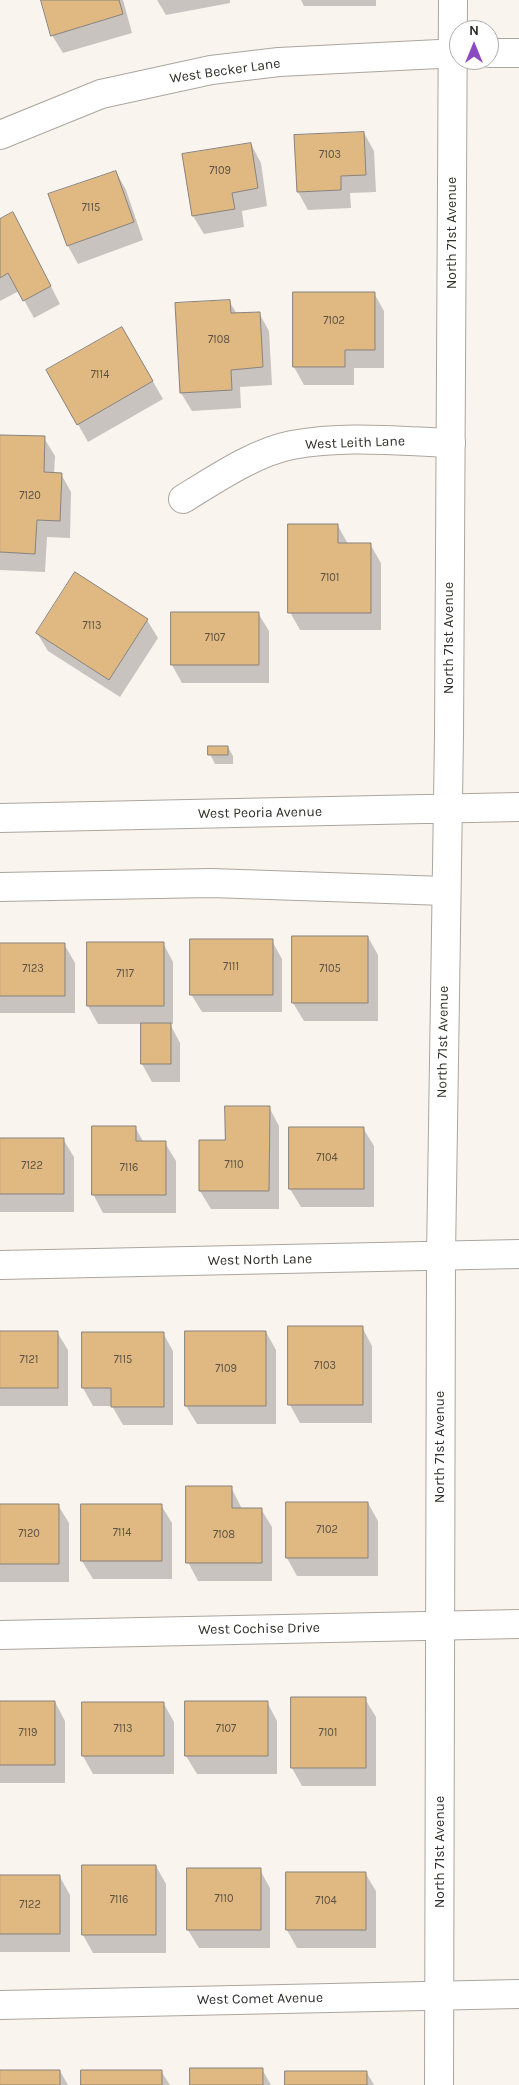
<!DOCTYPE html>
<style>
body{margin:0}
#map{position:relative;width:519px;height:2085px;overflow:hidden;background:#faf4ee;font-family:Karla,sans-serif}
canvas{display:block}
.north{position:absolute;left:449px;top:20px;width:50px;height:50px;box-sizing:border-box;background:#fff;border:1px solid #adacab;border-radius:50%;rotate:0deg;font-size:14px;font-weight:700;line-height:20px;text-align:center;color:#312f2d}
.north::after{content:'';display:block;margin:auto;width:18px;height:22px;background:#8b4abf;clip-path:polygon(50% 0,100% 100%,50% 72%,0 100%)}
</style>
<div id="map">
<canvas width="519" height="2085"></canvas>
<div class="north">N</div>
</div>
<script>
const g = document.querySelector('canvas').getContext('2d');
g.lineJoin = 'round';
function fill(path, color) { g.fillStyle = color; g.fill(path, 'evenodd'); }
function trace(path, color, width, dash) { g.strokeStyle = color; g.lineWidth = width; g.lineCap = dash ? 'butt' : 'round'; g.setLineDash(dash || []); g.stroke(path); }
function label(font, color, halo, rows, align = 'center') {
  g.font = font + ' Karla,sans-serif'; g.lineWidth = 4; g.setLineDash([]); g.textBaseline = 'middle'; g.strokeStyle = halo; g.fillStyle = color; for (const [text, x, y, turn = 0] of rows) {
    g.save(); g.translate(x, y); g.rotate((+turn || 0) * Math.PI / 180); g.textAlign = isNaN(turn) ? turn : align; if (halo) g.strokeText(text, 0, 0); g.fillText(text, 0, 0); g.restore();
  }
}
fill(new Path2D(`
 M42,0H123L132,33L63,53L52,35Z
 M157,0H230V3L166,15Z
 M301,0H376V6H304Z
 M364,133L374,151L376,192L350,193L351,208L308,210L298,192Z
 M251,144L261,163L267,206L242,211L244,227L204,234L193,216L184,155Z
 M116,172L126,190L143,240L78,264L68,246Z
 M0,221L23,232L60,304L34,318L19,291L0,301Z
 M374,293L384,311V368H354V385H304L294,367Z
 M229,301L237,314L259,313L269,331L272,385L240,387L241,408L192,411L181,393Z
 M122,328L163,399L88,442L48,371Z
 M0,436L44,438L55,456L54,474H61L71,492L70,538L47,537L45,572L0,570Z
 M338,526L348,544H370L381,563V630H300L290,612Z
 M258,613L269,631V683H182L172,665Z
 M147,620L158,638L120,697L48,651L37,633Z
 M228,747L233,756V764H215L210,754Z
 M368,937L378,955V1021H304L293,1003Z
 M272,941L282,959V1012H202L191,994Z
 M163,943L173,962V1024H170L180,1043V1082H152L142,1064V1024H98L88,1006Z
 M0,944H64L75,963V1013H0Z
 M269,1107L279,1126V1209H211L200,1191L226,1141Z
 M135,1127L144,1143H165L176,1161V1213H103L93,1194Z
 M363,1128L374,1146V1207H301L290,1189Z
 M0,1139H63L74,1157V1212H0Z
 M362,1327L372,1346V1423H300L290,1405Z
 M0,1332H57L68,1350V1406H0Z
 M266,1332L276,1350V1424H197L186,1406Z
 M163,1333L173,1351V1425H123L112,1406H93L83,1388Z
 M231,1487L242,1509H261L272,1527V1581H198L188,1562Z
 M368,1503L378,1521V1576H297L287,1558Z
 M0,1505H58L69,1523V1582H0Z
 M161,1505L172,1523V1579H93L82,1561Z
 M365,1699L376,1717V1786H302L292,1768Z
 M0,1702H55L65,1721V1783H0Z
 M267,1702L277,1721V1774H197L186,1756Z
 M164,1704L174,1722V1774H93L83,1756Z
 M156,1866L166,1884V1953H93L83,1935Z
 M260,1870L270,1888V1948H199L188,1930Z
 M365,1873L376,1891V1948H297L287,1930Z
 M0,1877H60L70,1895V1952H0Z
 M262,2069L271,2085H191Z
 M0,2071H60L68,2085H0Z
 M161,2071L170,2085H82Z
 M367,2073L374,2085H286Z`), '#0003');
const building = new Path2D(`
 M41,0H119L123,14L51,36Z
 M364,132L366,175L341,176V190L297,192L294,135Z
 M251,143L258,188L232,193L235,209L192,216L182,154Z
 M116,171L134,222L67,246L48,194Z
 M13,212L51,286L23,301L8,273L0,278V219Z
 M293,292H375V350H345V367H293Z
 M230,300L231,313L260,312L263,367L231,370L232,390L180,393L175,303Z
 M122,327L153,381L77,425L46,370Z
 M0,435L45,436L44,472L62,473L60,521L37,520L35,554L0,552Z
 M288,524H338V543H371V613H288Z
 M75,572L148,619L109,680L36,633Z
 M171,612H259V665H171Z
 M208,746H228V755H208Z
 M292,936H368V1003H292Z
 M190,939H273V995H190Z
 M87,942H164V1006H87Z
 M0,943H65V996H0Z
 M141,1023H171V1064H141Z
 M225,1106H270L269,1191H199V1140H225Z
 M92,1126H136V1141H166V1195H92Z
 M289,1127H364V1189H289Z
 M0,1138H64V1194H0Z
 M288,1326H363V1405H288Z
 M0,1331H58V1388H0Z
 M185,1331H266V1406H185Z
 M82,1332H164V1407H111V1388H82Z
 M186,1486H232V1508H262V1563H186Z
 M286,1502H368V1558H286Z
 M0,1504H59V1564H0Z
 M81,1504H162V1561H81Z
 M291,1697H366V1768H291Z
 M0,1701H55V1765H0Z
 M185,1701H268V1756H185Z
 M82,1702H164V1756H82Z
 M82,1865H156V1935H82Z
 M187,1868H261V1930H187Z
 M286,1872H366V1930H286Z
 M0,1875H60V1934H0Z
 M190,2068H263V2085H190Z
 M0,2070H60V2085H0Z
 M81,2070H162V2085H81Z
 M285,2071H367V2085H285Z`);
fill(building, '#dfb882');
trace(building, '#88837d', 1);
const street = new Path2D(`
 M489,53H519
 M0,135L101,94L211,70L279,62L459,53
 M183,499C214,480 255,452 292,445C343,435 399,441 451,443
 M0,887L211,883L445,891
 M0,1265L519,1254
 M0,1635L519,1624
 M0,2005L519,1994`);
const secondary = new Path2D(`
 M0,818L519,807
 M439,2085L441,1256L449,735L453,0`);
trace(street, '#aba69f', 30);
trace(secondary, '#aba69f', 30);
trace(street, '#fff', 28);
trace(secondary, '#fff', 28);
label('11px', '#5c5142', null, [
 ["7103",330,155],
 ["7109",220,171],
 ["7115",91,208],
 ["7102",334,321],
 ["7108",219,340],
 ["7114",100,375],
 ["7120",30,496],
 ["7101",330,578],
 ["7113",92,626],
 ["7107",215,638],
 ["7111",231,967],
 ["7123",33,969],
 ["7105",330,969],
 ["7117",125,974],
 ["7104",327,1158],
 ["7110",234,1165],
 ["7122",32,1166],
 ["7116",129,1168],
 ["7121",29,1360],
 ["7115",123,1360],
 ["7103",325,1366],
 ["7109",226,1369],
 ["7102",327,1530],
 ["7114",122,1533],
 ["7120",29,1534],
 ["7108",224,1535],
 ["7113",123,1729],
 ["7107",226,1729],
 ["7119",28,1733],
 ["7101",328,1733],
 ["7110",224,1899],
 ["7116",119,1900],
 ["7104",326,1901],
 ["7122",30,1905]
]);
label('14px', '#312f2d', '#fff', [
 ["West Becker Lane",225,71,-8],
 ["North 71st Avenue",452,233,-90],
 ["West Leith Lane",355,443,-2],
 ["North 71st Avenue",449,638,-90],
 ["West Peoria Avenue",260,813,-1],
 ["North 71st Avenue",443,1042,-89],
 ["West North Lane",260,1260,-1],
 ["North 71st Avenue",440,1447,-90],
 ["West Cochise Drive",259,1629,-1],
 ["North 71st Avenue",440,1852,-90],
 ["West Comet Avenue",260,1999,-1]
]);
</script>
